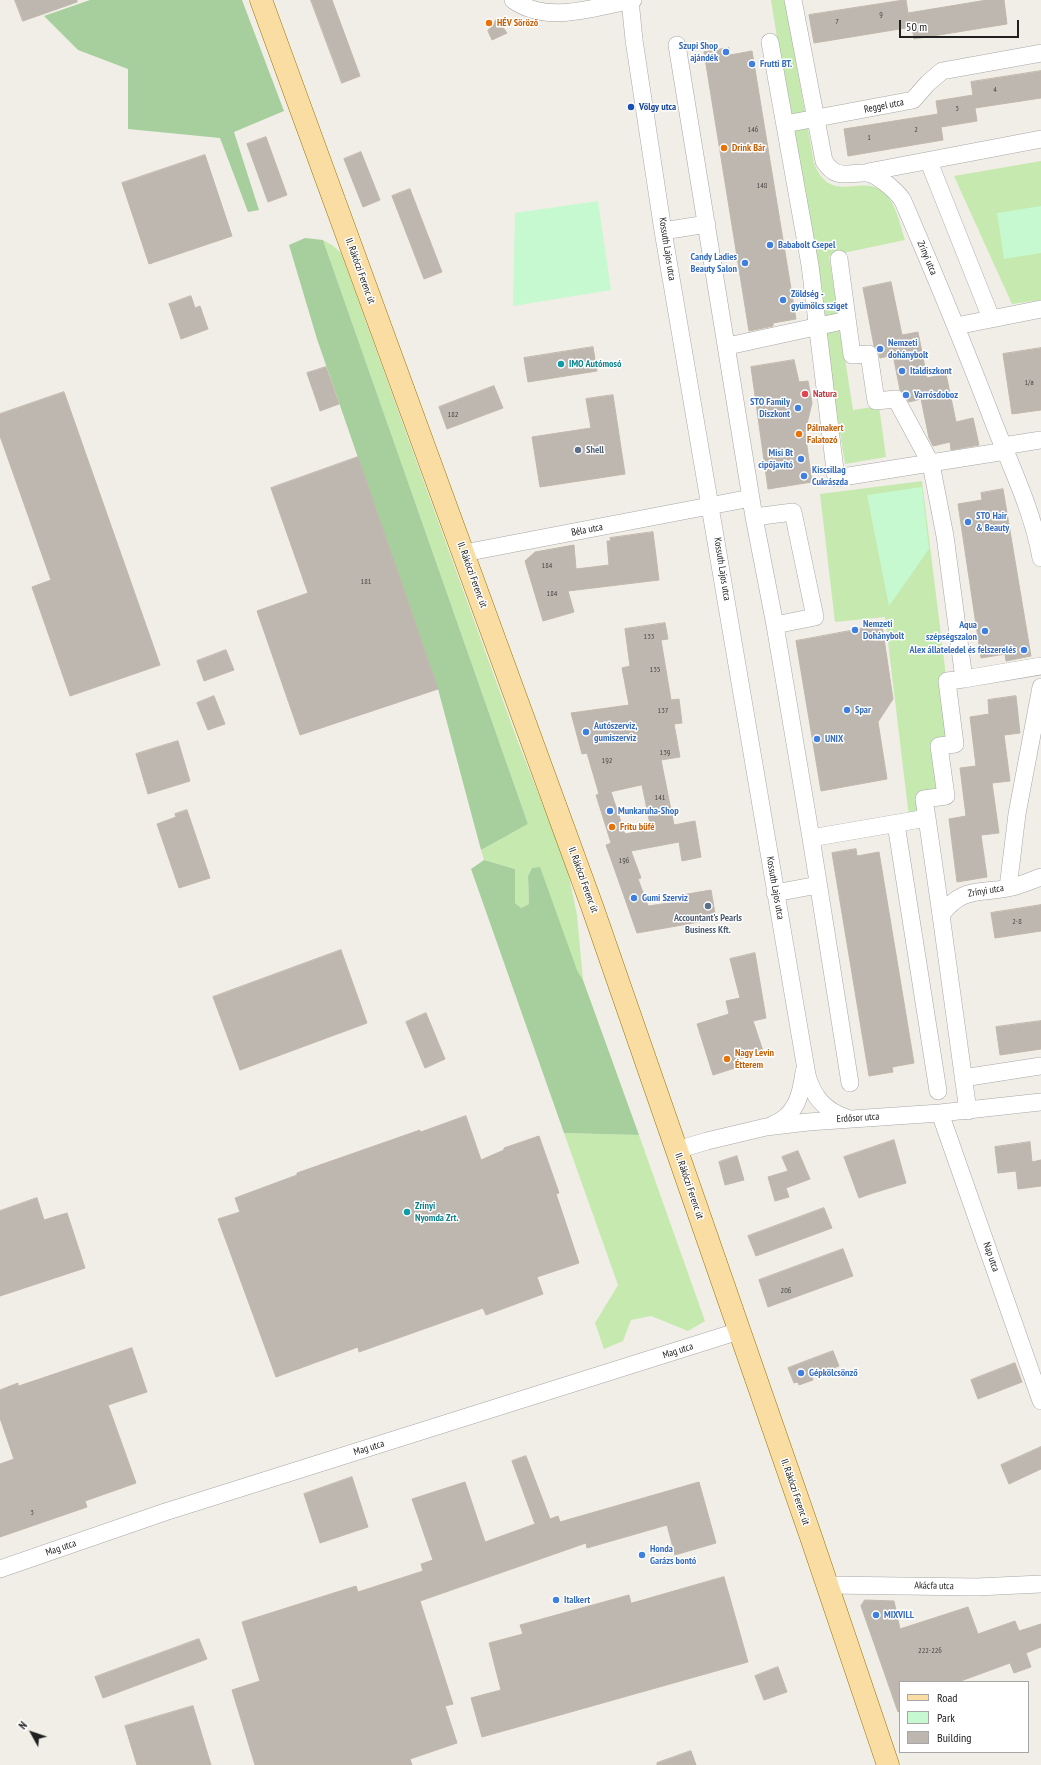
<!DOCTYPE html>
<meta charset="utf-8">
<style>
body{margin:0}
#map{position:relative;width:1041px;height:1765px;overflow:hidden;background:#f1eee7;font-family:"PT Sans Narrow",sans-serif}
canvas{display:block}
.legend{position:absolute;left:899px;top:1681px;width:130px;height:72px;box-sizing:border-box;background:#fff;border:1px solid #a6a6a6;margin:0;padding:5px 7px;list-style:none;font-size:12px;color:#202020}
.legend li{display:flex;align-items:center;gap:8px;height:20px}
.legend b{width:20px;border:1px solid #a6a6a6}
.north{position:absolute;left:12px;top:1713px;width:40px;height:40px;-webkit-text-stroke:3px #fff;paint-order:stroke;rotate:310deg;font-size:11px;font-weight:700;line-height:16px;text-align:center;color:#202020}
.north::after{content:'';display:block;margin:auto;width:14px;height:18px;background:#202020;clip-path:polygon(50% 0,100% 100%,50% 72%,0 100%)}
.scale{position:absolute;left:899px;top:20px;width:120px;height:18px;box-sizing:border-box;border:2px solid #202020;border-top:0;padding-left:5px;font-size:12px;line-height:14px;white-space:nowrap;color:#202020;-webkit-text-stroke:3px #fff;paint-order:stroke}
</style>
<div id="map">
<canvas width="1041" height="1765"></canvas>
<ul class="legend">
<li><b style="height:5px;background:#fadda3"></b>Road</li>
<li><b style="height:11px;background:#c6f9cf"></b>Park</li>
<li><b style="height:11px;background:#bdb7b0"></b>Building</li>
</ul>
<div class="north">N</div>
<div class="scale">50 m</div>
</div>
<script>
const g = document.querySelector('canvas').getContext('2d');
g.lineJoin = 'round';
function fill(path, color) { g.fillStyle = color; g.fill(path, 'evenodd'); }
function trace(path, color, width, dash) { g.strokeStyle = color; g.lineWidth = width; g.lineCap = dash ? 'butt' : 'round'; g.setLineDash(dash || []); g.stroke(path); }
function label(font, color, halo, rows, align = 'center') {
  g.font = font + ' "PT Sans Narrow",sans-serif'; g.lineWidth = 3; g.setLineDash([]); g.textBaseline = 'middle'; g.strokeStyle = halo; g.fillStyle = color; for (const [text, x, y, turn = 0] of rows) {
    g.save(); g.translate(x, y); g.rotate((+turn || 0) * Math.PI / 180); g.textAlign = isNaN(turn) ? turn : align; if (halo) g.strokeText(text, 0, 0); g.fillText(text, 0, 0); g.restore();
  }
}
fill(new Path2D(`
 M771,0H785L814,163C831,206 860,174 882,191C896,201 900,225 905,240L829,256L853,410L879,406L886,457L845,464Z
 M1041,161V300L1012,304L954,176Z
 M323,240L332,245L341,253L518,742L567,867L577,915L583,980L577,970L532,868L528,876L529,904L521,908L515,903V869L484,860L481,850L528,824Z
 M922,481L946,676L947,740L942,792L923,815L909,817L885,617L835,622L820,494Z
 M564,1133L639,1135L705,1321L688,1331L651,1316L631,1320L623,1341L604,1349L595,1323L618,1285Z`), '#c6e9af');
fill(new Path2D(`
 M90,0H242L284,111L234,132L259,210L248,212L220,138L128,129V69L78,50L44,16Z
 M305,238L323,240L528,824L481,850L438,689L317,339L289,245Z
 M484,860L515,869V903L521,908L529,904L528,876L532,868L540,867L577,970L583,980L639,1135L564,1133L471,869Z`), '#a7cf9d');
fill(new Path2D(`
 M598,201L611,290L513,306L515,213Z
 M1041,206V253L1004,259L997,213Z
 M922,487L929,549L889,606L867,495Z`), '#c6f9cf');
const building = new Path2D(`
 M15,0H77V2L23,21Z
 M311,0H332L360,76L342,83Z
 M904,0H906L908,13L987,0H1004L1007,24L914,39L912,27L814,43L809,15Z
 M497,19L507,33L492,40L488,31Z
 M729,48L730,55L752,51L796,319L773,323V326L749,331L704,52Z
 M1041,71V98L975,108L977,121L941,127L943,140L848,156L844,129L938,114L936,101L973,95L971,82Z
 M266,137L287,195L268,202L247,144Z
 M361,152L380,200L363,207L344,159Z
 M205,155L232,236L149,264L122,183Z
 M410,189L442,272L424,279L392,196Z
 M891,282L902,335L918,332L927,378L946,374L956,422L973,418L979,445L951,450L950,442L933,446L929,438L921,399L909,402L900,390L893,355L880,358L877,348L874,346L863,288Z
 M191,296L195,308L200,306L208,329L181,339L169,304Z
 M593,347L597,371L528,382L524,358Z
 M1041,348V410L1012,414L1003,354Z
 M794,360L799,382L808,381L812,403L805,432L812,482L768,489L751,367Z
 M326,367L339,404L320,411L307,373Z
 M494,386L503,408L447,429L439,407Z
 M64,392L160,665L70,696L32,587L51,580L0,436V414Z
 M613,395L625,474L540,487L532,437L591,428L586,399Z
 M358,457L438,689L300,735L257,611L308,593L271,488Z
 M1003,489L1031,656L1006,661L1005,654L981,658L958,504L982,500L981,493Z
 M653,532L659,580L568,591L574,612L543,621L525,561L535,552L574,545L576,569L609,565L607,541H611L610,538Z
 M665,623L668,639L661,640L671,700L679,699L682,723L674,724L680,757L661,760L674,825L695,821L701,857L682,861L679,842L631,851L641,878L638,879L648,906L676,902V896L711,890L716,919L637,933L606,845L611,843L596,795L599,794L587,753L582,754L571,713L629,705L622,668L630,666L625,629ZM642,785L651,829L625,834L611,792Z
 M882,625L893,699L878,722L887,779L821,791L796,641Z
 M226,650L234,670L204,681L197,661Z
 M214,696L225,724L208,730L197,703Z
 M1016,696L1020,733L1004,735L1010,781L992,783L999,833L981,835L987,877L957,882L949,819L966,816L960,768L976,766L970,717L989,714L988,700Z
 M178,741L190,781L148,794L136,754Z
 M187,810L210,878L179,888L157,824L176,817L175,814Z
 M856,849L857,856L879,852L914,1063L892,1067L893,1072L869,1076L832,853Z
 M1041,905V931L995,938L991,913Z
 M341,950L367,1023L240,1070L213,997Z
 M755,953L766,1018L753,1021L763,1051L732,1061L735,1068L713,1075L697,1024L729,1014L726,1001L740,998L730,959Z
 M426,1013L445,1059L425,1068L406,1022Z
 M1041,1021V1049L1000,1055L996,1027Z
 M466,1116L481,1160L504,1150V1148L539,1136L559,1193L556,1194L579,1263L537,1277L543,1294L486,1315L483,1308L359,1352L358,1347L276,1377L218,1219L240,1212L235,1198L297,1175V1173L420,1130V1132Z
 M894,1140L906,1183L873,1193L859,1198L844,1157Z
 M1030,1142L1032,1162L1041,1160V1186L1018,1189L1016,1171L998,1173L995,1147Z
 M798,1151L810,1179L786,1188L789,1197L775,1201L768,1177L788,1171L782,1157Z
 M737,1156L744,1180L725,1185L719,1162Z
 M37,1198L44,1220L67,1213L85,1268L0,1296V1211Z
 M824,1208L832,1228L756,1256L748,1236Z
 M843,1249L853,1276L768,1307L759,1280Z
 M132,1348L147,1392L108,1405L136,1483L85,1501L87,1507L0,1537V1464L14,1459L0,1418V1390L18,1383V1386Z
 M833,1351L839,1366L812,1377L813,1380L799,1385L798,1382L794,1383L788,1368Z
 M1015,1363L1022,1382L978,1399L971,1380Z
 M1041,1447V1469L1009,1484L1001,1465Z
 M526,1456L550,1519L558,1516L560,1522L699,1482L716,1543L675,1555L667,1525L587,1548L586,1543L420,1601L453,1704L445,1706L457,1743L410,1759L412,1765H255L232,1690L260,1681L242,1622L356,1586L358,1592L423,1571L421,1564L433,1560L412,1499L465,1482L485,1542L535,1524L512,1461Z
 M352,1477L368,1527L320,1543L304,1494Z
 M724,1577L748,1662L482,1737L471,1698L501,1690L489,1643L523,1634L520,1625L629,1595L631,1603Z
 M865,1600L894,1601L900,1629L968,1607L978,1634L1015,1621L1019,1631L1041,1624V1647L1026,1653L1031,1667L1014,1673L1010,1663L958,1682H900V1711L898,1712L861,1606Z
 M199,1639L207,1659L103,1698L95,1677Z
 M778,1667L787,1692L764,1700L755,1676Z
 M193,1706L211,1765H137L125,1726Z
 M691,1751L696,1765H657V1763Z`);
fill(building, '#bdb7b0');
trace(building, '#c2b7aa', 1);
const minor = new Path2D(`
 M513,0C549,25 594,7 633,0
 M630,0L634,40L663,231L807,1075C813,1097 825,1111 847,1118
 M793,0L824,161C837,181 847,172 866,173C876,173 898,192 903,201C935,275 966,350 995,426C1012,469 1033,512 1041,558
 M770,42L810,265L836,478L1006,451
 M677,45L754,517L775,625L811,838L850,1083
 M785,124L913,100L928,83L942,71L1041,53
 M929,162L991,318
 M868,172L1041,139
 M663,231L707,224
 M839,259L852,355L869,354L876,401L896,399L931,464L945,536L964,679L947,681L955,744L939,746L946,796L924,799L927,818
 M956,326L1041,309
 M728,346L847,320
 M1003,446L1041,440
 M754,517L793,512L815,617L775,625
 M464,553L751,498
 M964,679L1041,666
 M896,824L938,1091
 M811,838L927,818L941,915
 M1008,888L1017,814L1041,687
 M775,893L818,885
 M963,1078L1041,1066
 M968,1111L941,915C962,887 977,894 1008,888C1019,886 1030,881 1041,877
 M940,1113L1041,1401
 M772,1125C796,1116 801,1095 804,1072
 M677,1150L707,1141L766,1127L808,1122L940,1113L1041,1102
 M0,1569L165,1512L739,1331
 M827,1585L977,1587L1041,1584`);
const major = new Path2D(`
 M261,0L592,906L811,1537L888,1765`);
trace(minor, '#a7a7a7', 18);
trace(major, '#9a7603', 23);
trace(minor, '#fff', 17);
trace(major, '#fadda3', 22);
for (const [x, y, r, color] of [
 [489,23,4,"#e8710a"],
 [726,52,4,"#3f7fe0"],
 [752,64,4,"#3f7fe0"],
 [631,107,4,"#1a4fb4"],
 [724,148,4,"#e8710a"],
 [770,245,4,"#3f7fe0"],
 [745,263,4,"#3f7fe0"],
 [783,300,4,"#3f7fe0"],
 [880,349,4,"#3f7fe0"],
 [561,364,4,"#0f9aa8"],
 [902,371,4,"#3f7fe0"],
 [805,394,4,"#e0444e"],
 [906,395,4,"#3f7fe0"],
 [798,408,4,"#3f7fe0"],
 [799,434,4,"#e8710a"],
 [578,450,4,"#5c6f8a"],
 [801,459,4,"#3f7fe0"],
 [804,476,4,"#3f7fe0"],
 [968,522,4,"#3f7fe0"],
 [855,630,4,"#3f7fe0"],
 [985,631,4,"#3f7fe0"],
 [1024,650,4,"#3f7fe0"],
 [847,710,4,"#3f7fe0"],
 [586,732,4,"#3f7fe0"],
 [817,739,4,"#3f7fe0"],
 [610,811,4,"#3f7fe0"],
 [612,827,4,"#e8710a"],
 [634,898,4,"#3f7fe0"],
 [708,906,4,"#5c6f8a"],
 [727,1059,4,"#e8710a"],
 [407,1212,4,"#0f9aa8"],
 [801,1373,4,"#3f7fe0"],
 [642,1555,4,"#3f7fe0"],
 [556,1600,4,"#3f7fe0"],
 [876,1615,4,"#3f7fe0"]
]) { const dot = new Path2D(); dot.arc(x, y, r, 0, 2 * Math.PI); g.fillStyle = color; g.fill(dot); trace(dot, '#fff', 1.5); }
label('8px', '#474644', null, [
 ["9",881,15],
 ["7",837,22],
 ["4",995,90],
 ["3",957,109],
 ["146",753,130],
 ["2",916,130],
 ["1",869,138],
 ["148",762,186],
 ["1/a",1029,383],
 ["182",453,415],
 ["184",547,566],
 ["181",366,582],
 ["184",552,594],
 ["133",649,637],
 ["135",655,670],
 ["137",663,711],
 ["139",665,753],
 ["192",607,761],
 ["141",660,798],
 ["196",624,861],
 ["2-8",1017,922],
 ["206",786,1291],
 ["3",32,1513],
 ["222-226",930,1651]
]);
label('bold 10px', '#c56008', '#fff', [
 ["HÉV Söröző",497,23],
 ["Drink Bár",732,148],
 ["Pálmakert",807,428],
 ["Falatozó",807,440],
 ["Fritu büfé",620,827],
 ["Nagy Levin",735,1053],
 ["Étterem",735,1065]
], 'left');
label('bold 10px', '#366cbe', '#fff', [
 ["Szupi Shop",718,46,"right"],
 ["ajándék",718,58,"right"],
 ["Frutti BT.",760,64],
 ["Bababolt Csepel",778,245],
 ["Candy Ladies",737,257,"right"],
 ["Beauty Salon",737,269,"right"],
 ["Zöldség -",791,294],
 ["gyümölcs sziget",791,306],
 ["Nemzeti",888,343],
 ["dohánybolt",888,355],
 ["Italdiszkont",910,371],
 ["Varrósdoboz",914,395],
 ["STO Family",790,402,"right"],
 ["Diszkont",790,414,"right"],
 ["Misi Bt",793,453,"right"],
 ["cipőjavító",793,465,"right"],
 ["Kiscsillag",812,470],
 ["Cukrászda",812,482],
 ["STO Hair",976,516],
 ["& Beauty",976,528],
 ["Nemzeti",863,624],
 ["Dohánybolt",863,636],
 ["Aqua",977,625,"right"],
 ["szépségszalon",977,637,"right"],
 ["Alex állateledel és felszerelés",1016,650,"right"],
 ["Spar",855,710],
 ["Autószerviz,",594,726],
 ["gumiszerviz",594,738],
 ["UNIX",825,739],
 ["Munkaruha-Shop",618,811],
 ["Gumi Szerviz",642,898],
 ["Gépkölcsönző",809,1373],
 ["Honda",650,1549],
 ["Garázs bontó",650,1561],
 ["Italkert",564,1600],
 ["MIXVILL",884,1615]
], 'left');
label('10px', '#202020', '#fff', [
 ["Reggel utca",884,106,-11],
 ["Kossuth Lajos utca",667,249,81],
 ["Zrínyi utca",927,258,67],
 ["II. Rákóczi Ferenc út",360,271,70],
 ["Béla utca",587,530,-11],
 ["Kossuth Lajos utca",722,569,81],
 ["II. Rákóczi Ferenc út",472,575,70],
 ["II. Rákóczi Ferenc út",583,880,70],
 ["Kossuth Lajos utca",775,888,80],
 ["Zrínyi utca",986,891,-9],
 ["Erdősor utca",858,1118,-4],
 ["II. Rákóczi Ferenc út",689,1186,71],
 ["Nap utca",991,1257,71],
 ["Mag utca",678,1351,-18],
 ["Mag utca",369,1448,-17],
 ["II. Rákóczi Ferenc út",795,1492,71],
 ["Mag utca",61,1548,-19],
 ["Akácfa utca",934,1586,1]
]);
label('bold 10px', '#164399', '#fff', [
 ["Völgy utca",639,107]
], 'left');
label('bold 10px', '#0d838f', '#fff', [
 ["IMO Autómosó",569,364],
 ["Zrínyi",415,1206],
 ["Nyomda Zrt.",415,1218]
], 'left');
label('bold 10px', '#be3a42', '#fff', [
 ["Natura",813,394]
], 'left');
label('bold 10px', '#4e5e75', '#fff', [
 ["Shell",586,450],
 ["Accountant's Pearls",708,918,"center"],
 ["Business Kft.",708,930,"center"]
], 'left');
</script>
